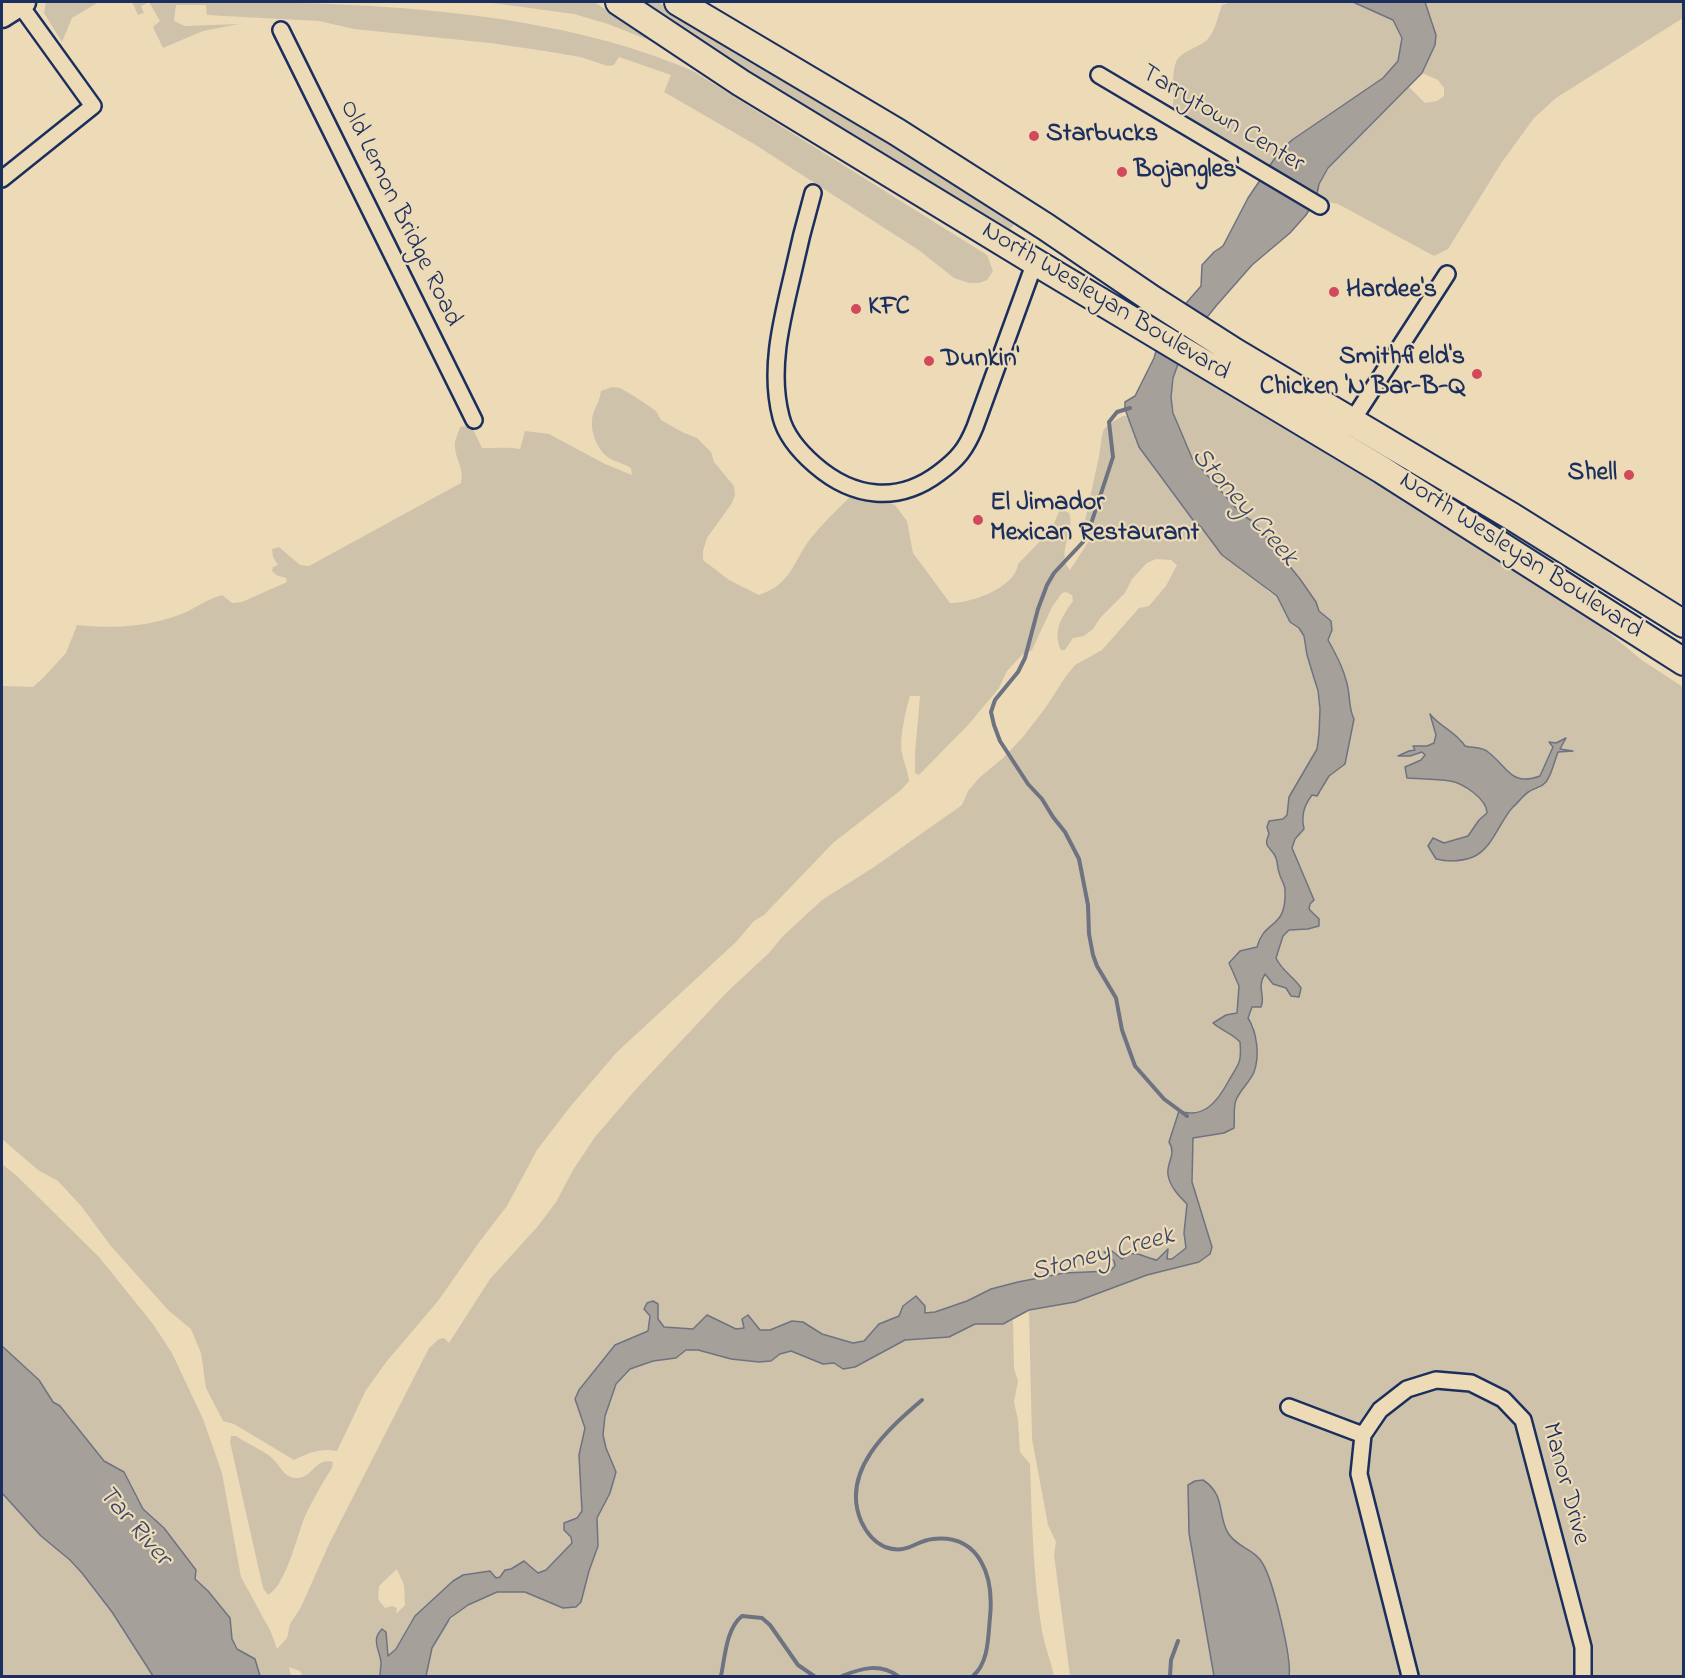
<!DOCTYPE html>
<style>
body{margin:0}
#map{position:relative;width:1685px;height:1678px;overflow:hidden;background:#eddbb8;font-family:"Indie Flower",sans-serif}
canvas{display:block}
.frame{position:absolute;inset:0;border:3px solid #1b2f5e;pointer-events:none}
</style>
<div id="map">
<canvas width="1685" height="1678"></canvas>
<div class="frame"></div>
</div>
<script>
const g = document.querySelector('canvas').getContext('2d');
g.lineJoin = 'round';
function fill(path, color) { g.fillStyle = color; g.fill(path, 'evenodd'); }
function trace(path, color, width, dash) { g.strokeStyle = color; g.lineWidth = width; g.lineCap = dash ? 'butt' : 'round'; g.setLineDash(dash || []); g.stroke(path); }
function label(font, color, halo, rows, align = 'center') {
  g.font = font + ' "Indie Flower",sans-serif'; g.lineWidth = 4.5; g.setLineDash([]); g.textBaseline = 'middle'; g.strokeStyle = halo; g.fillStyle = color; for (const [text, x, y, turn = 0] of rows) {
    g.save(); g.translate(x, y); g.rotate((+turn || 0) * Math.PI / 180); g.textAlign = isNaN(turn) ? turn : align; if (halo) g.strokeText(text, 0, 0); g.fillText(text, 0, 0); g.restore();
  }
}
fill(new Path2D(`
 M46,2H99L72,18L62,42L44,13Z
 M132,2C311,1 529,0 693,71L987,255L993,271L987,280L979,283H969L954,278L920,251L754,144L664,92L671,75L619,57L614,65L608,66L580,57L545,51L490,43L354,29L319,21L207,15L206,5H176L174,21L185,26L239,24L203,31L163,48L153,27L160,21L149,2L141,6L144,13L138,15Z
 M485,2H594L664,46L608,24L574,14Z
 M627,2H658L1013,220L1014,225L1010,229Z
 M1232,2H1353L1393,20L1402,38L1398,61L1383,78L1279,152L1269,166L1211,132L1173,106C1174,93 1171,75 1176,62C1181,51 1198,48 1207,40C1215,32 1218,16 1222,5Z
 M1425,2H1683V18L1556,98L1534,118L1502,162L1448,249L1434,256L1338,204L1316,199L1319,184L1333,162L1409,87L1425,103L1437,101L1444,96V88L1438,80L1422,73C1437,40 1439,36 1425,2Z
 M1180,360L1587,615L1643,661L1683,687V1676H1070L1054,1555L1056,1542L1048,1525L1032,1439L1029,1310L1075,1302L1147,1275L1182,1267L1212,1247L1192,1182L1193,1138L1202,1136L1235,1115V1101L1254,1027L1247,1018L1251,1007H1261C1266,995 1256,988 1265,974L1273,984L1286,988L1292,976L1281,968L1276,958L1283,936L1289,930L1308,929L1315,913L1309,909L1310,904L1314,899L1292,848L1295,839L1304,829L1303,813L1312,795L1321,792L1329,776L1345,764L1354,719C1350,711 1350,704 1349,695C1347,675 1337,656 1327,640L1332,630L1300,579L1254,522L1242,515L1192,458L1177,425L1171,397L1173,378ZM1434,729L1460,738L1465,746C1472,748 1483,747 1488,752C1508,767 1510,786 1540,776L1553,747L1550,743H1556L1565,739L1560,749L1570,751L1558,752L1550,776L1539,789L1529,791L1514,807L1504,819L1493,839L1475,856L1454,862L1436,859L1443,843L1468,836L1479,820L1488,813C1487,798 1467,786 1454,782C1444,778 1430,780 1419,779L1412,763L1421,760L1425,755L1422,752L1416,754L1409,751L1416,750L1434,743L1436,735Z
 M612,387L620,388L637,398L656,411L661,420L682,432L697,438L711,452L714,462L734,486L735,495L732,503L707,538L703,551V560L729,580L759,595C792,584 793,561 811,538C823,523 837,510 850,497L888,502L895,505L907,521L913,553L950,603C970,604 1016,587 1018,564L1051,530L1060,509L1069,513C1076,530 1055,554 1070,570L1089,541L1085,521L1099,456L1102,435L1104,429L1112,422L1123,416H1128L1137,440L1153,467L1193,520L1201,527L1222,555L1255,578L1269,592L1277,596L1290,622L1299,628L1304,636C1310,673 1328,709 1317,747C1310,772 1287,787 1287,815L1283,819H1277L1266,840L1267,848L1274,854L1278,861L1279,875L1285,886V907L1280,920L1261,935L1257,947L1231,971C1241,983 1240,998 1237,1013L1226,1015L1213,1023C1222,1031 1232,1033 1241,1042L1240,1065L1216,1103L1202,1111L1185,1113L1176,1118L1173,1135L1169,1142C1177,1154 1166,1163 1168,1175C1170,1187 1179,1196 1187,1204L1184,1233L1186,1248C1181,1254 1175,1259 1167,1259L1164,1252C1159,1263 1152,1261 1144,1255L1122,1259L1112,1251L1105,1252L1114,1261L1115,1266L1110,1271L1064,1273L1008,1285L991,1289L967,1301L935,1312L925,1313L903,1306L899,1316L879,1324L864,1341L853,1343L822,1334L803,1322L792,1321L770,1330L736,1329L707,1315L694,1329L664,1327L658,1320L650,1316L648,1331L615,1345L579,1390L575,1399L585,1428L579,1455L582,1511L564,1530L571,1537L572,1543L546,1570L538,1573L524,1561L500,1577L415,1616L396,1649L388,1656L386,1632L375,1641L381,1663L380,1676H303L300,1671L289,1667L291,1676H260L255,1659L238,1649L232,1639L230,1618L208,1591L195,1579L164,1528L143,1509L124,1472L104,1462L60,1406L53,1402L39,1380L2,1346V1164L18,1177L99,1257L153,1324L172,1353L203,1419L222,1473L241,1577L271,1632L277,1649L287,1638L290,1624L301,1607L329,1544L429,1348L439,1339L444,1338L449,1343L490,1279L538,1226L556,1202L573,1170L595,1137L637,1088L728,991L769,953L782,937L822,900L874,867L962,805L968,791L980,777L1003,758L1023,737L1046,707L1066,676L1075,665L1102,650L1139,608L1149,606L1166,586L1177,565L1171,560L1156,559L1147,563L1132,579L1125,593L1100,618L1093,629L1084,636L1073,638L1065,650H1061C1052,632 1062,616 1073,601L1072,595L1066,592L1062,593L1052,607L1032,650L1022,655L1007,671L999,688L969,724L919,775L915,773V754L920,696H910C906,708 899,741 902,753C904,763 908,771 909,781L901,790L833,843L764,915L754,921L736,942L617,1052L570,1107L537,1150L507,1206L480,1241L438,1301L387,1361L366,1390L337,1451C320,1448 309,1453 294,1460L234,1424L223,1421L206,1388L201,1353L191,1329L169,1311L110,1245L82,1207L58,1181L38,1170L2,1139V686L33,687L43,678L66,653L77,625C114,629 149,627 184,613C197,607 208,599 222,595L232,603L242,602L287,582L286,578L276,575L272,571L273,567L278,565L273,557L272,549L279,547L300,565L309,566L461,483C464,468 456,461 455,447C454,441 458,434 460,427L471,425L482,448C492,448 513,447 520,449L525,431L549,434L605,464L632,475L631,468C625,464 616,462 609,458C596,449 589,429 593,414C596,406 600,400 601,391ZM397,1569L404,1585L405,1605L396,1614L397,1608L392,1606L385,1608L378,1599L379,1586Z
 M1013,1319L1014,1368L1018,1381L1014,1402L1018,1420L1020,1452L1030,1464C1032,1520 1033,1576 1042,1631C1045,1647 1051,1661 1054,1676H426C428,1668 429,1657 432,1649C445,1614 486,1585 524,1591C537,1594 551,1603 563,1608L589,1571L598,1546L597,1518L616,1472L606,1448L603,1435L605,1416L616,1384L630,1369L653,1361L676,1358L686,1350H698L731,1359L759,1362L771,1361L780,1354L791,1351L823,1364L834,1363L855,1367L905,1340L949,1337L975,1324H1003Z
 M231,1436H236C247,1444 262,1449 272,1458C280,1465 284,1478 296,1478C312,1479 315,1457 333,1462L332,1468C322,1483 314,1498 306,1514C297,1534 287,1584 268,1595L263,1588L230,1442Z
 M2,1493L41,1536L70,1560L82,1573L112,1612L153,1676H2Z`), '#cfc2ab');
const water = new Path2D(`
 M1353,2H1425L1436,35L1435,45L1422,73L1328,168L1319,184L1316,199L1306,215L1290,233L1252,265L1216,306L1200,326L1178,364L1173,378L1171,397L1173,413L1192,458L1242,515L1254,522L1300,579L1316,602L1319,611L1331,621L1332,630L1328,640C1337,656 1347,675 1349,695C1350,704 1350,711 1354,719L1345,764L1329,776L1317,796L1312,795C1304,806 1301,815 1304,829L1295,839L1292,848L1314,900L1310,904L1309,909L1319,919V926L1308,929L1289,930L1283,936L1276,958C1282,971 1293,976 1301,988L1299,997L1291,996L1286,988L1273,984L1265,974C1256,988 1266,995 1261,1007H1252L1248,1018C1257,1032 1260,1056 1254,1072C1250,1082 1240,1090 1236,1100C1233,1107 1235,1120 1234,1128L1224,1133L1193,1138L1192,1182L1212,1247L1210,1254L1199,1262L1147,1275L1075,1302L1029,1310L1003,1324H975L949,1337L905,1340L855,1367L843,1369L834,1363L823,1364L791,1351L780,1354L771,1361L759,1362L731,1359L698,1350H686L676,1358L653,1361L630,1369L616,1384L605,1416L603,1435L606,1448L616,1472L610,1493L597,1518L598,1546L589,1571L581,1602L576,1607L563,1608L525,1592H497L468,1605L450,1618L432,1648L426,1676H380C380,1672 381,1666 381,1662C379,1648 371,1640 382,1629L386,1632L388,1656L396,1649L415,1616L453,1581L463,1575L490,1571L496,1578L500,1577L505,1570L511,1569L524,1561L538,1573L546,1570L572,1543L571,1537L564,1530V1523L577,1518L582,1511L579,1455L585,1428L575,1399L579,1390L615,1345L648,1331L650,1316L644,1309L647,1303L653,1301L658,1304V1319L664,1327L693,1329L707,1315L736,1329L744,1328L742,1319L748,1315L760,1330H770L792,1321L803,1322L822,1334L853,1343L864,1341L879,1324L899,1316L903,1306L916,1296L925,1306V1313L935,1312L967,1301L991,1289L1018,1282L1064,1273L1110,1271L1115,1266L1114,1261L1104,1252L1112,1251L1122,1259C1135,1247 1143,1258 1157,1260L1168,1249L1167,1259H1172L1186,1248L1184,1233L1187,1204C1179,1196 1170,1187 1168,1175C1166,1163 1177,1154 1169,1142L1179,1111C1204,1119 1217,1102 1228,1082C1238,1064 1242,1064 1240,1042C1232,1033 1222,1031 1213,1023L1226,1015L1237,1013L1239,986L1229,963L1240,951L1257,947C1264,919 1287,930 1285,890C1285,883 1280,879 1279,872C1277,868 1278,863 1276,858C1272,847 1262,849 1269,834L1267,827L1269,821L1283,819L1287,815L1289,797L1317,749L1319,734L1320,709L1318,691L1307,655L1304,636L1299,628L1290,622L1277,596L1222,555L1201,527L1193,520L1139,447L1125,409V402L1135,396L1154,358L1162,331L1201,286L1202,265L1214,252L1223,246L1248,198L1279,152L1292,140L1383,78L1398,61L1402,38L1393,20Z
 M1430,714C1440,727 1456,732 1465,746C1472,748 1483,747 1488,752C1508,767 1511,787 1540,776L1553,747L1549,742L1556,743L1566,738L1560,749L1573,751L1558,752C1554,762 1552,774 1546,782C1540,789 1536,787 1530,791C1524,794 1518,803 1513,807C1499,822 1493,848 1473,857C1460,862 1449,862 1436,859L1428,846L1433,838L1444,843L1468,836L1479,820L1487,813C1487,799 1463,783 1450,781C1436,779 1421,779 1407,778L1405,767L1421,760L1425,755L1422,752L1410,756H1398L1409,751L1415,750L1413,746H1427L1434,743L1436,735Z
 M2,1346L39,1380L53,1402L60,1406L104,1461L124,1472L143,1509L164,1528L196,1570L195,1579L208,1591L230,1618L232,1639L237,1649L255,1659L260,1676H153L112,1612L82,1573L70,1560L41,1536L2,1493Z
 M1203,1480C1226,1495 1217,1514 1228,1533C1236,1547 1255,1549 1263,1564C1273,1581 1292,1658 1289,1676H1214L1189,1533L1188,1485L1195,1481Z`);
fill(water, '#a5a099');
trace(water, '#6e7381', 1.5);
trace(new Path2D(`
 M1130,408L1117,412L1109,422L1113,457L1090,527L1083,542L1054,573L1047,585L1038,609L1025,658L1018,672L995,700L991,712L994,725L1000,741L1028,784L1042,799L1053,817L1065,832L1079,859L1088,905L1089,934L1093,955L1097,966L1116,998L1122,1030L1135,1066L1164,1099L1187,1116
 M922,1400C888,1429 840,1471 861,1521C866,1532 874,1542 885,1547C908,1555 914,1541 933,1539C981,1534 994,1578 990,1617C988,1637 989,1662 973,1676
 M721,1676C725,1657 726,1629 742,1616L762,1618L770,1625L798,1665L814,1676
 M842,1676C862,1668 880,1663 898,1676
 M1170,1676L1171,1660L1178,1641`), '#6e7381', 4);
const street = new Path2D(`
 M281,30L474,420
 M1099,75L1320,206
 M2,179L93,106L18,2
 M813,193C805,221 798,249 792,277C781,323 769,371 781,417C786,437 800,452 815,465C853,498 898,504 939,473C958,459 966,449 975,427L1035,262
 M1352,421L1447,274
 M1289,1407L1363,1435
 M1410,1676L1359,1474L1363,1435L1380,1410L1407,1389L1436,1380L1471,1383L1503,1399L1523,1420L1583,1647V1676`);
const primary = new Path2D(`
 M2,16L24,2`);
const highway = new Path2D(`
 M619,2L741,83L1035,262L1382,470L1684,662
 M678,2L897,132L1046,227L1152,299L1235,352L1511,516L1684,624`);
trace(street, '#1b2f5e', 20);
trace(primary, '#1b2f5e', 27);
trace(highway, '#1b2f5e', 30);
trace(street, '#eddbb8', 15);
trace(primary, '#eddbb8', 22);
trace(highway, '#eddbb8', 26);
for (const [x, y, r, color] of [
 [1034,136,6,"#d1495b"],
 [1122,172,6,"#d1495b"],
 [1334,292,6,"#d1495b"],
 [856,309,6,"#d1495b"],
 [929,361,6,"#d1495b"],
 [1477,374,6,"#d1495b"],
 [1629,475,6,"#d1495b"],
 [978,520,6,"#d1495b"]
]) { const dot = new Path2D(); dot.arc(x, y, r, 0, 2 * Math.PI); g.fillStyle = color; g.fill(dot); trace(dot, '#eddbb8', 2); }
label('26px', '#1b2f5e', '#eddbb8', [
 ["Tarrytown Center",1222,120,31],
 ["Old Lemon Bridge Road",399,214,64],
 ["North Wesleyan Boulevard",1105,303,31],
 ["North Wesleyan Boulevard",1520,557,33],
 ["Manor Drive",1564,1484,75]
]);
label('bold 26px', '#1b2f5e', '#eddbb8', [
 ["Starbucks",1046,136],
 ["Bojangles'",1134,172],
 ["Hardee's",1346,292],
 ["KFC",868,309],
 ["Smithfield's",1465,359,"right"],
 ["Chicken 'N Bar-B-Q",1465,389,"right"],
 ["Dunkin'",941,361],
 ["Shell",1617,475,"right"],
 ["El Jimador",990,505],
 ["Mexican Restaurant",990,535]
], 'left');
label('italic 27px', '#37466a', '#eddbb8', [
 ["Stoney Creek",1243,508,49],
 ["Stoney Creek",1103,1256,-15],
 ["Tar River",133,1527,49]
]);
</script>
